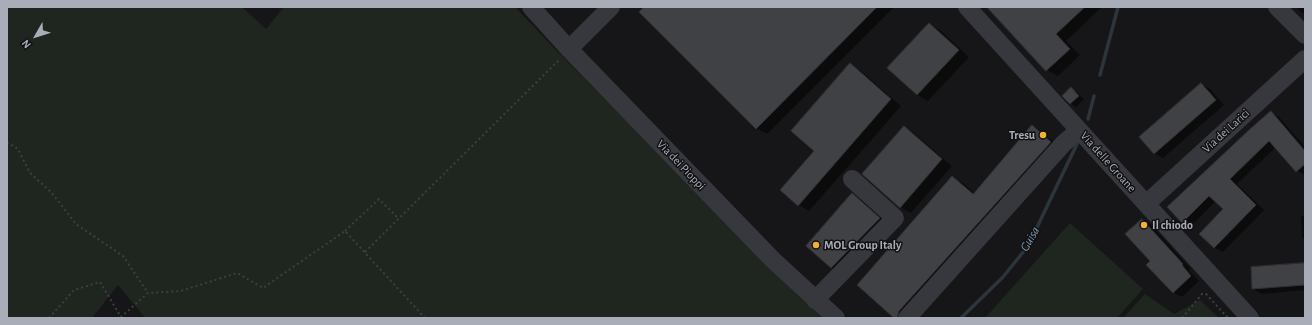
<!DOCTYPE html>
<style>
body{margin:0}
#map{position:relative;width:1312px;height:325px;overflow:hidden;background:#161618;font-family:"Alegreya Sans",sans-serif}
canvas{display:block}
.frame{position:absolute;inset:0;border:8px solid #a8adb8;pointer-events:none}
.north{position:absolute;left:16px;top:16px;width:40px;height:40px;-webkit-text-stroke:3px #111113;paint-order:stroke;rotate:231deg;font-size:11px;font-weight:700;line-height:16px;text-align:center;color:#a8adb8}
.north::after{content:'';display:block;margin:auto;width:14px;height:18px;background:#a8adb8;clip-path:polygon(50% 0,100% 100%,50% 72%,0 100%)}
</style>
<div id="map">
<canvas width="1312" height="325"></canvas>
<div class="frame"></div>
<div class="north">N</div>
</div>
<script>
const g = document.querySelector('canvas').getContext('2d');
g.lineJoin = 'round';
function fill(path, color) { g.fillStyle = color; g.fill(path, 'evenodd'); }
function trace(path, color, width, dash) { g.strokeStyle = color; g.lineWidth = width; g.lineCap = dash ? 'butt' : 'round'; g.setLineDash(dash || []); g.stroke(path); }
function label(font, color, halo, rows, align = 'center') {
  g.font = font + ' "Alegreya Sans",sans-serif'; g.lineWidth = 3; g.setLineDash([]); g.textBaseline = 'middle'; g.strokeStyle = halo; g.fillStyle = color; for (const [text, x, y, turn = 0] of rows) {
    g.save(); g.translate(x, y); g.rotate((+turn || 0) * Math.PI / 180); g.textAlign = isNaN(turn) ? turn : align; if (halo) g.strokeText(text, 0, 0); g.fillText(text, 0, 0); g.restore();
  }
}
fill(new Path2D(`
 M7,7H242L266,29L284,7H515L553,47L822,318H145L118,285L92,318H7Z
 M1070,223L1143,289L1117,318H985Z
 M1145,294L1174,314L1200,300L1219,318H1123Z`), '#1e261f');
fill(new Path2D(`
 M645,7H894L767,134L756,128Z
 M988,7H1102L1066,41L1080,55L1058,76L1047,70Z
 M1296,7H1305V14L1301,12Z
 M929,24L940,30L969,57L928,101L917,95Z
 M850,65L861,71L901,106L809,211L799,205L816,151Z
 M1201,84L1210,89L1224,105L1163,158L1154,153Z
 M1071,88L1077,92L1084,99L1076,107L1070,103Z
 M1271,112L1279,117L1305,147V175L1297,171L1276,147L1237,184L1264,210L1223,252L1215,248L1200,234L1224,209L1216,201L1191,226L1183,222Z
 M1033,126L1043,133L1061,148L909,318H896L952,177L963,183L974,193Z
 M905,127L915,134L952,166L911,213L900,207Z
 M852,195L863,201L890,225L842,274L832,268L807,246Z
 M1301,216H1305V239L1302,238Z
 M1143,220L1151,225L1191,269L1189,270L1199,281L1182,297L1173,292L1151,261Z
 M1305,264V290L1262,294L1253,289Z`), '#0007');
trace(new Path2D(`
 M1100,75L1118,7
 M1088,119L1094,96
 M961,318L1003,277L1028,246L1077,144`), '#2c353c', 3.5);
const building = new Path2D(`
 M644,7H877L756,129L639,12Z
 M987,7H1085L1056,34L1070,49L1046,71Z
 M929,23L959,50L917,95L887,68Z
 M850,63L891,99L798,206L780,190L814,151L791,131Z
 M1201,83L1216,100L1154,154L1139,137Z
 M1071,87L1079,96L1070,104L1062,96Z
 M1271,111L1305,151V164L1296,172L1269,141L1230,179L1256,205L1214,248L1199,234L1223,209L1209,196L1182,223L1167,207L1249,130Z
 M1032,125L1051,142L899,311L897,318H894L857,285L952,176L973,194Z
 M904,126L942,159L900,208L862,174Z
 M852,193L880,218L831,268L806,246Z
 M1142,219L1183,264L1182,265L1191,276L1173,293L1146,265L1150,261L1125,234Z
 M1305,263V285L1252,289L1251,267Z`);
fill(building, '#404145');
trace(building, '#303034', 1);
trace(new Path2D(`
 M7,142L18,149L30,173L51,192L76,224L123,256L148,293
 M345,231L379,199L398,218
 M365,252L559,60
 M49,318L74,290L100,282L121,317L148,293L181,291L237,273L263,288L345,231L425,318
 M1182,318L1202,294H1206L1228,318`), '#3d3f44', 2, [2, 3]);
trace(new Path2D(`
 M531,7L569,49L772,259L836,318
 M967,7L1250,318
 M1277,7L1305,35
 M569,49L611,7
 M1146,204L1305,59
 M815,300L895,218L852,179
 M907,318L1063,144L1079,130`), '#37383d', 18);
for (const [x, y, r, color] of [
 [1043,135,4,"#f2b134"],
 [1144,225,4,"#f2b134"],
 [816,245,4,"#f2b134"]
]) { const dot = new Path2D(); dot.arc(x, y, r, 0, 2 * Math.PI); g.fillStyle = color; g.fill(dot); trace(dot, '#111113', 1.5); }
label('12px', '#a8adb8', '#111113', [
 ["Via dei Larici",1226,131,-42],
 ["Via delle Groane",1108,162,48],
 ["Via dei Pioppi",681,165,46]
]);
label('bold 12px', '#a8adb8', '#111113', [
 ["Tresu",1035,135,"right"],
 ["Il chiodo",1152,225],
 ["MOL Group Italy",824,245]
], 'left');
label('italic 13px', '#7f9bb3', '#111113', [
 ["Guisa",1030,239,-60]
]);
</script>
